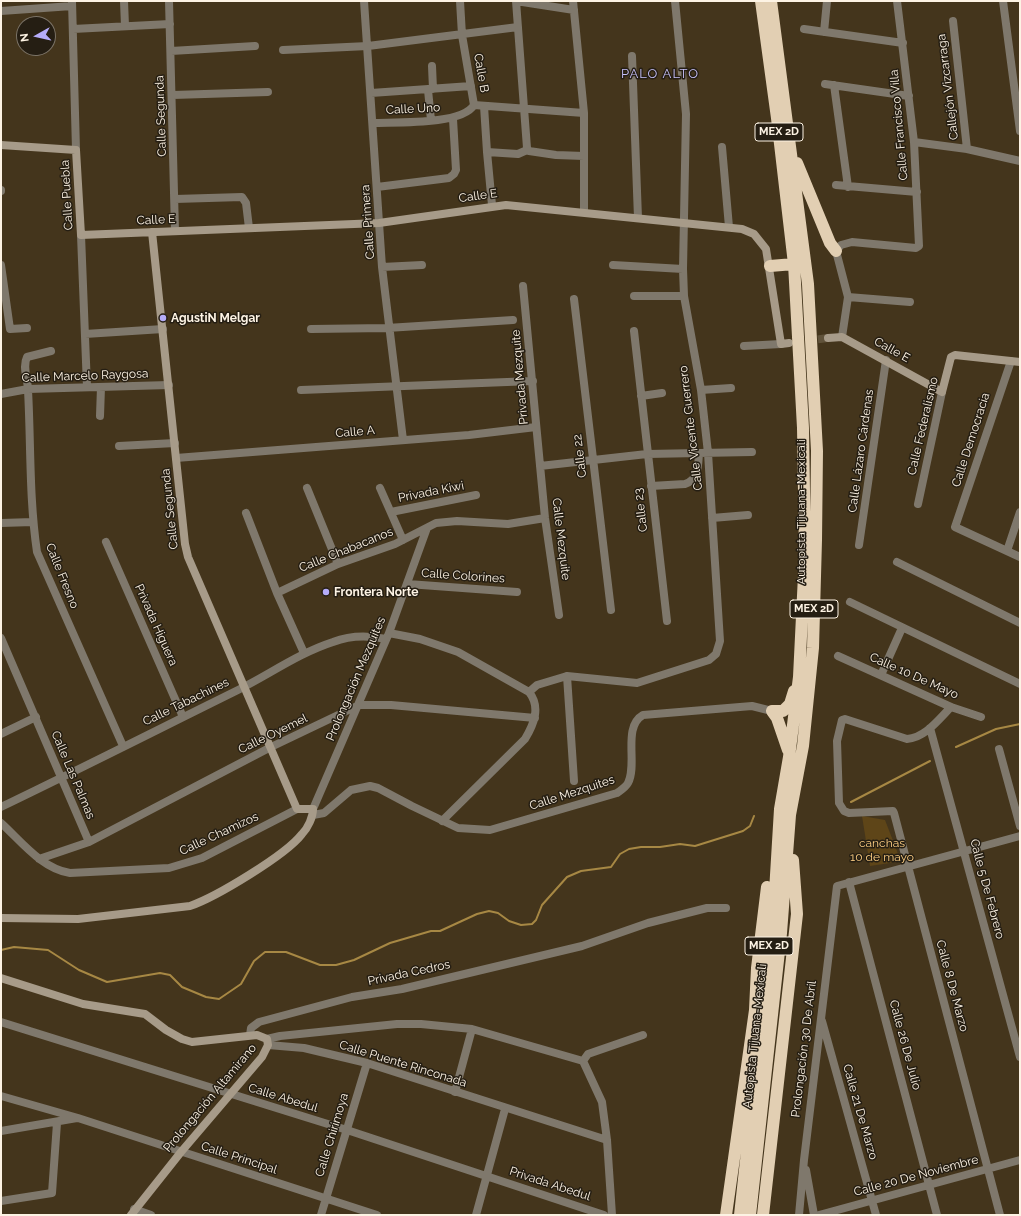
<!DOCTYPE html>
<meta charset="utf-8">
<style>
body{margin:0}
#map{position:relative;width:1021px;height:1216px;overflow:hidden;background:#44351c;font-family:Raleway,sans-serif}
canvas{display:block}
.frame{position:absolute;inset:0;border:2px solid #fdf3e4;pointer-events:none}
.north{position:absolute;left:16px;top:16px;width:40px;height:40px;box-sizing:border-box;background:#251e13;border:1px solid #7b7367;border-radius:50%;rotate:262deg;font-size:11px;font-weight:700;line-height:16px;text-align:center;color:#fdf3e4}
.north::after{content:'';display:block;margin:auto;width:14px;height:18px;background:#b5acf9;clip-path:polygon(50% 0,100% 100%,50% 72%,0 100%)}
</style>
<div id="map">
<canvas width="1021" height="1216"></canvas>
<div class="frame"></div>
<div class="north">N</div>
</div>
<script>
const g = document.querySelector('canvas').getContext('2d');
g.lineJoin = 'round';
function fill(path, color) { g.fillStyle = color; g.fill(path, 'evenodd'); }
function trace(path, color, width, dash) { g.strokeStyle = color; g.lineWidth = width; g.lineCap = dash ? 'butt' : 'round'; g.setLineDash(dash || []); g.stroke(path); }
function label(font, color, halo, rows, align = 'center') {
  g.font = font + ' Raleway,sans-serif'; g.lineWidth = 3; g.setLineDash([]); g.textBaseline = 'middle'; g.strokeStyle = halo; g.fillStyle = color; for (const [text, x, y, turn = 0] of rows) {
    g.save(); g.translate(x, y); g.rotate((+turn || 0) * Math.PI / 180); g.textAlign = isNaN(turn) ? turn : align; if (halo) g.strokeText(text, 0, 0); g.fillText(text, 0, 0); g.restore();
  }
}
fill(new Path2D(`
 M862,816L885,820L900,859L890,863L870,866Z`), '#5e4518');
trace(new Path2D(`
 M956,747L996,729L1020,724
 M851,802L930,761
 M1,950L14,947L48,950L79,970L107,982L160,973L170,975L182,987L206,997L219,999L241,984L254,961L265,952H286L320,965H336L354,960L390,943L431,931H440L477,914L489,911L498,913L509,921L521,925L532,924L536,920L542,905L567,877L581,871L611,867L620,854L629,849L641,847H660L680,844L695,846L743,831L750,826L754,816`), '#a78844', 2);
trace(new Path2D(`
 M806,341L828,338`), '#60523a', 8, [8, 4]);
trace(new Path2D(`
 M72,1L76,150
 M124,1L125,26
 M169,1L175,231
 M364,1L382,267L403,440
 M516,1L527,148L529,151L556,155L584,156
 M516,1L574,10
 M573,1L584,113V212
 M1003,1L1020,131
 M1,11L72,6
 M953,21L967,149
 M73,29L170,24
 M804,29L903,43
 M824,32L827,1
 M283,50L368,46L518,27
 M171,51L255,46
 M632,56L638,218
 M432,66L433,89
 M825,84L909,96
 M834,85L848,187
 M428,90L431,120
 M371,93L471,86
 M173,95L268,92
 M474,105L584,113
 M484,106L487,152
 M373,123C397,122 462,125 474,105L462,35L460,1
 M914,142L967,149L1020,161
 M722,147L729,227
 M836,185L917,192
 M377,187L449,178L454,174L456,170L453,119
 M1,190V191
 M175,199L242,197L246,203L249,228
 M492,205L487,152L518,154L527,150
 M81,235L87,387
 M1,265L10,329L27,328
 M613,265L683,269
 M382,267L422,265
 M523,286L545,518L559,615
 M634,296H684
 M848,297L910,302
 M574,299L611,610
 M311,329L387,328L513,320
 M634,331L667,621
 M85,334L163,329
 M842,337L848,297L836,251L841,245L852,242L916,248L919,246L914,142L897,1
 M744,346L781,344
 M51,351L27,357C22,367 28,380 28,390C31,444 29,498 37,552L123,746
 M1011,361L955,527L1020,557
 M301,390L533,381
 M701,390L731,388
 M1,394L28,389L169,385
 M641,396L662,393
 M100,416L101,387
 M119,446L175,443
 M176,458L469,435L536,427
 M540,466L647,454L752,452
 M651,486L685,484C699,479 698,466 699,453
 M307,488L338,564
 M380,488L403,540
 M918,504L942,392
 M391,512L476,495
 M246,513L277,593L304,653
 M712,518L748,515
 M1,523L33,522
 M106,542L183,717
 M859,545L886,360
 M1007,551L1020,512
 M897,562L1020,623
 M408,584L517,592
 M277,593L338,564L395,544L436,523L457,521L508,524L545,518
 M850,602L1020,684
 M389,633L420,639L458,652L529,692C541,707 534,724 525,739L442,821
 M1,638L89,842
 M838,656L951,707L981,717
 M881,675L902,628
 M567,676L574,781
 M529,692L537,685L567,676L637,683L709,660L716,654L720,641L708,453L701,390L684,296L683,269L686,114L675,1
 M951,707C939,719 925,738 907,739L845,719L842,720L837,741L839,803L844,811L849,813L893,811L894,813L1000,1215
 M930,728L1020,1057
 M1,734L36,717
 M999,749L1020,826
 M1,807C80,769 159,729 238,690C270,674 299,653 333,642C351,635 367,635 386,639
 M313,809L389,633L427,528
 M313,815L324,813L351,790L370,786L378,788L412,806L458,828L490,830L617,793C621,790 625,788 628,783C638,764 622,727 643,715L752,706L772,711
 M1,823C21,841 42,869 70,873L169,868L202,858L297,809
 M39,859L89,842L271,747L359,705H391L535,718
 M849,882L937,1215
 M822,1021L876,1215
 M1,1022L347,1130L604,1215
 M250,1035L251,1028L259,1022L352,997L402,989L582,946L648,923L707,908H726
 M267,1039L280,1036L397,1024H421L472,1029L583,1061
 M268,1045L304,1048L367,1063L607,1140
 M583,1061L602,1102L607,1140L612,1215
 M583,1061L588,1054L643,1035
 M455,1092L472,1029
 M1,1096L78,1118L377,1215
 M1,1131L77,1118
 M806,1170L814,1215
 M1,1201L52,1193L57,1123
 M134,1209L151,1215
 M321,1215L367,1063
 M476,1215L505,1109
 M799,1215L804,1160L837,886L1020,836
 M819,1215L1020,1160`), '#7f786c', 8);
trace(new Path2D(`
 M1,145L76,150L81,235L379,223L506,205L742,229L754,234L766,249L781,344L789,343
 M828,338L842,337L942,392L951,357L955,355L1020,362
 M1,918L78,919L190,906C216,897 286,855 302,834C308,828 313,817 313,809H297L188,557L185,544L152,232
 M1,978L83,1004L145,1014L166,1030L182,1039L192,1042L257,1035L267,1039L268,1045L262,1057L181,1152L131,1215`), '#a79b89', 8);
trace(new Path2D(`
 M797,163L830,243L836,251
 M770,266L794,264
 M772,711L777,718L788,750
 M772,711H783L790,704L794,691
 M726,1215L755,1010L757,968L767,887
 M740,1215L774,908L780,809L789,757L799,677L805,555L803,428L794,264L777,118L761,1
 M750,1215L781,933L790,815L803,746L813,648L816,540L817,451L808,284L771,1
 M763,1215L797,914L793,860`), '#e2cfb3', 12);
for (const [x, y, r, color] of [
 [163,318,4,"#b5acf9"],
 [326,592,4,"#b5acf9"]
]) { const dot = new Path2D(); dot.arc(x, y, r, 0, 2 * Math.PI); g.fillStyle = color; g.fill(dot); trace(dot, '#251e13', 1.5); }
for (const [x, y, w] of [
 [779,132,48],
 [814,609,48],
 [769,946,48]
]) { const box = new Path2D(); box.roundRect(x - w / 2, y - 9, w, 18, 3); g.fillStyle = '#251e13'; g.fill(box); trace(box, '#fdf3e4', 1); }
label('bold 11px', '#fdf3e4', null, [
 ["MEX 2D",779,132],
 ["MEX 2D",814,609],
 ["MEX 2D",769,946]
]);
label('12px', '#fdf3e4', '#251e13', [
 ["Calle B",481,73,80],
 ["Callejón Vizcarraga",948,87,-97],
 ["Calle Uno",413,109,-3],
 ["Calle Segunda",161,116,-92],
 ["Calle Francisco Villa",899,125,-95],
 ["Calle Puebla",67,195,-93],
 ["Calle E",478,196,-8],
 ["Calle E",156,220,-3],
 ["Calle Primera",368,222,-94],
 ["Calle E",892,350,29],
 ["Calle Marcelo Raygosa",85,376,-2],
 ["Privada Mezquite",520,377,-95],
 ["Calle Federalismo",923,426,-77],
 ["Calle Vicente Guerrero",691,428,-97],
 ["Calle A",355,432,-5],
 ["Calle Democracia",971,440,-72],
 ["Calle Lázaro Cárdenas",861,451,-82],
 ["Calle 22",580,456,-97],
 ["Privada Kiwi",431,492,-11],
 ["Calle Segunda",170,509,-96],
 ["Calle 23",641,510,-97],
 ["Autopista Tijuana-Mexicali",801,512,-90],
 ["Calle Mezquite",561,539,83],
 ["Calle Chabacanos",346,550,-22],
 ["Calle Fresno",62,576,68],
 ["Calle Colorines",463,576,4],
 ["Privada Higuera",156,625,66],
 ["Calle 10 De Mayo",914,676,24],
 ["Prolongación Mezquites",356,679,-67],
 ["Calle Tabachines",186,702,-26],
 ["Calle Oyemel",273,734,-26],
 ["Calle Las Palmas",73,775,67],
 ["Calle Mezquites",572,793,-18],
 ["Calle Chamizos",219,834,-25],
 ["Calle 5 De Febrero",987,889,75],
 ["Privada Cedros",409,973,-12],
 ["Calle 8 De Marzo",952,986,75],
 ["Autopista Tijuana-Mexicali",755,1036,-84],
 ["Calle 26 De Julio",905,1045,75],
 ["Prolongación 30 De Abril",804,1049,-83],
 ["Calle Puente Rinconada",403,1064,17],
 ["Prolongación Altamirano",210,1098,-50],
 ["Calle Abedul",283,1098,17],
 ["Calle 21 De Marzo",860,1112,74],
 ["Calle Chirimoya",332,1135,-73],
 ["Calle Principal",239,1158,18],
 ["Calle 20 De Noviembre",916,1176,-15],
 ["Privada Abedul",550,1184,18]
]);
label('bold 12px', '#fdf3e4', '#251e13', [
 ["AgustiN Melgar",171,318],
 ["Frontera Norte",334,592]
], 'left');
label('12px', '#ffd084', '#251e13', [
 ["canchas",882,843],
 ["10 de mayo",882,857]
]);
g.letterSpacing = '1px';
label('13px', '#c7c1fb', '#251e13', [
 ["PALO ALTO",660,74]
]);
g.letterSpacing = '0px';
</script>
